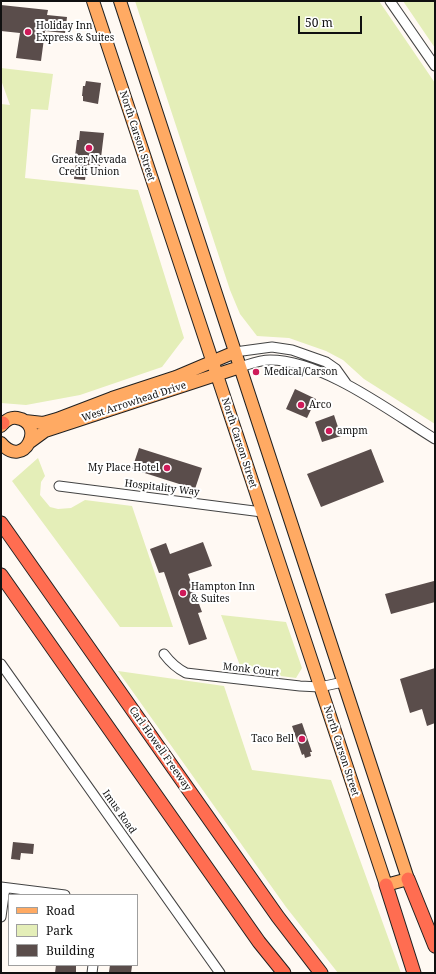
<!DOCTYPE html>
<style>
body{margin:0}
#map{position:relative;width:436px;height:974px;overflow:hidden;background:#fff9f3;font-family:"Noto Serif",serif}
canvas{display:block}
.frame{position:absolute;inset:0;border:2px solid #101010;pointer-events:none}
.legend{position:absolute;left:8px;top:894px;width:130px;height:72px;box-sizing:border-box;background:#fff;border:1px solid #9f9f9f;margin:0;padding:5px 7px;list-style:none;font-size:12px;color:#101010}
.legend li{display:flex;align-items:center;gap:8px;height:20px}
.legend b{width:20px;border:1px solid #9f9f9f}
.scale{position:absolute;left:298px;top:16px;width:64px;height:18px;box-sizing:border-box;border:2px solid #101010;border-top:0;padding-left:5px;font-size:12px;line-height:14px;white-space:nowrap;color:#101010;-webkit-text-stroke:3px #fff;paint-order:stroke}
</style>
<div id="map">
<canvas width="436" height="974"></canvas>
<div class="frame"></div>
<ul class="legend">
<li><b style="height:5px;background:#ffaa63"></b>Road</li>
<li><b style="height:11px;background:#e4eeb8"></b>Park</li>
<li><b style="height:11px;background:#5a4d4b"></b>Building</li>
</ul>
<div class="scale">50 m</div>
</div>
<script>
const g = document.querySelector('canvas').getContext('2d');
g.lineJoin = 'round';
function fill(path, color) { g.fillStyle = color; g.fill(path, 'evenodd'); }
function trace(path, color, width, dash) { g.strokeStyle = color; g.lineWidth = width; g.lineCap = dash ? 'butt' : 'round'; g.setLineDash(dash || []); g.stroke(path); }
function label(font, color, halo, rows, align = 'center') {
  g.font = font + ' "Noto Serif",serif'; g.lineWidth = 4; g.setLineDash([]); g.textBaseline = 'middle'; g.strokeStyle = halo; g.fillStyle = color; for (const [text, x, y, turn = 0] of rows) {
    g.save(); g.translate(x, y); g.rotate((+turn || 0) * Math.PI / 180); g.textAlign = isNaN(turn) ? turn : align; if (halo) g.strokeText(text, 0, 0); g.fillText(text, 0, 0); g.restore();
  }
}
fill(new Path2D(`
 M135,1H379L435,83V424L364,379L343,360L326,351L289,338L257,336L240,314L230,290Z
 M403,1H435V48Z
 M1,68L53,74L48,110L31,109L25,178L138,190L184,338L162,367L80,395L26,405L1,403V104L10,105L1,80Z
 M38,458L45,476L41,482L40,495L50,507L58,509L71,508L85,500L132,506L173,627H120L12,481Z
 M221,615L286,622L302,668L296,678L242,671Z
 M118,671L224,686L252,770L331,780L401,973H338L286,907Z`), '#e4eeb8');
fill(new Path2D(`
 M1,5L48,10L47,15L67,17L65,33L45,31L41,61L16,58L20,33L1,31Z
 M86,81L101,83L98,104L83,101V96H82L83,86H85Z
 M80,131L104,133L100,166L87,165L85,180L74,179L77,156H75L77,140H79Z
 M295,389L316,399L307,418L286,409Z
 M334,415L341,436L322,442L315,422Z
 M139,448L202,468L195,489L132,469Z
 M371,449L384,482L321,507L307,474Z
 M203,542L212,566L188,574L202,612L198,613L207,639L189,645L164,572L159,573L150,549L166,543L170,554Z
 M434,581L435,602L391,614L385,594Z
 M435,668V723L427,726L422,709L410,713L400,679Z
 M302,723L312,752H310L311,756L305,758L304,754L302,755L292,726Z
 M13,842L34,844L33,854L21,853L20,860L11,859Z
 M56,965H76V973H55Z
 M110,965L132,966L131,973H114L109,972Z`), '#5a4d4b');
const minor = new Path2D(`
 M390,1L435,66
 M235,352L272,347L292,350L326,362L336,369L346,383
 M240,367C250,364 260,360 270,360C323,360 391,412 435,439
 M59,486L262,512
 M164,654C170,662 176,668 186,673L300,686L320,687L343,682
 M1,664L220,973
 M1,887L65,895
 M1,917L5,888
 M92,973L93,965`);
const major = new Path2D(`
 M93,1L386,885L408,879L120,1
 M25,421L43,423L57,419L112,398L176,377L235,352
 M1,426C5,421 11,417 17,418C47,423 24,471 1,443
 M30,442L45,431L240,367`);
const highway = new Path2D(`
 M1,423H3
 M1,523L278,917L321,973
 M1,575L259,942L284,973
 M408,879L435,946
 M386,885L414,973`);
trace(minor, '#434343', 11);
trace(major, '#212121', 14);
trace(highway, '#212121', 15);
trace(minor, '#fff', 9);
trace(major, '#ffaa63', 12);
trace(highway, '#ff6d51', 13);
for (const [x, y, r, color] of [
 [28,32,4,"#ce1a59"],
 [89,148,4,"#ce1a59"],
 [256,372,4,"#ce1a59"],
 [301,405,4,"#ce1a59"],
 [329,431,4,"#ce1a59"],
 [167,468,4,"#ce1a59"],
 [183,593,4,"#ce1a59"],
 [302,739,4,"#ce1a59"]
]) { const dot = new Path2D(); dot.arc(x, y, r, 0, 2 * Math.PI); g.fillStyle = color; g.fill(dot); trace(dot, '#fff', 1.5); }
label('10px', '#101010', '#fff', [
 ["Holiday Inn",36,26],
 ["Express & Suites",36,38],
 ["Greater Nevada",89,160,"center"],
 ["Credit Union",89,172,"center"],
 ["Medical/Carson",264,372],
 ["Arco",309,405],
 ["ampm",337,431],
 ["My Place Hotel",159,468,"right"],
 ["Hampton Inn",191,587],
 ["& Suites",191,599],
 ["Taco Bell",294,739,"right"]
], 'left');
label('10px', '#101010', '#fff', [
 ["North Carson Street",137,136,72],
 ["West Arrowhead Drive",134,402,-18],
 ["North Carson Street",239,443,72],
 ["Hospitality Way",162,488,7],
 ["Monk Court",251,670,7],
 ["Carl Howell Freeway",160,749,55],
 ["North Carson Street",341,751,72],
 ["Imus Road",119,812,55]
]);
</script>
